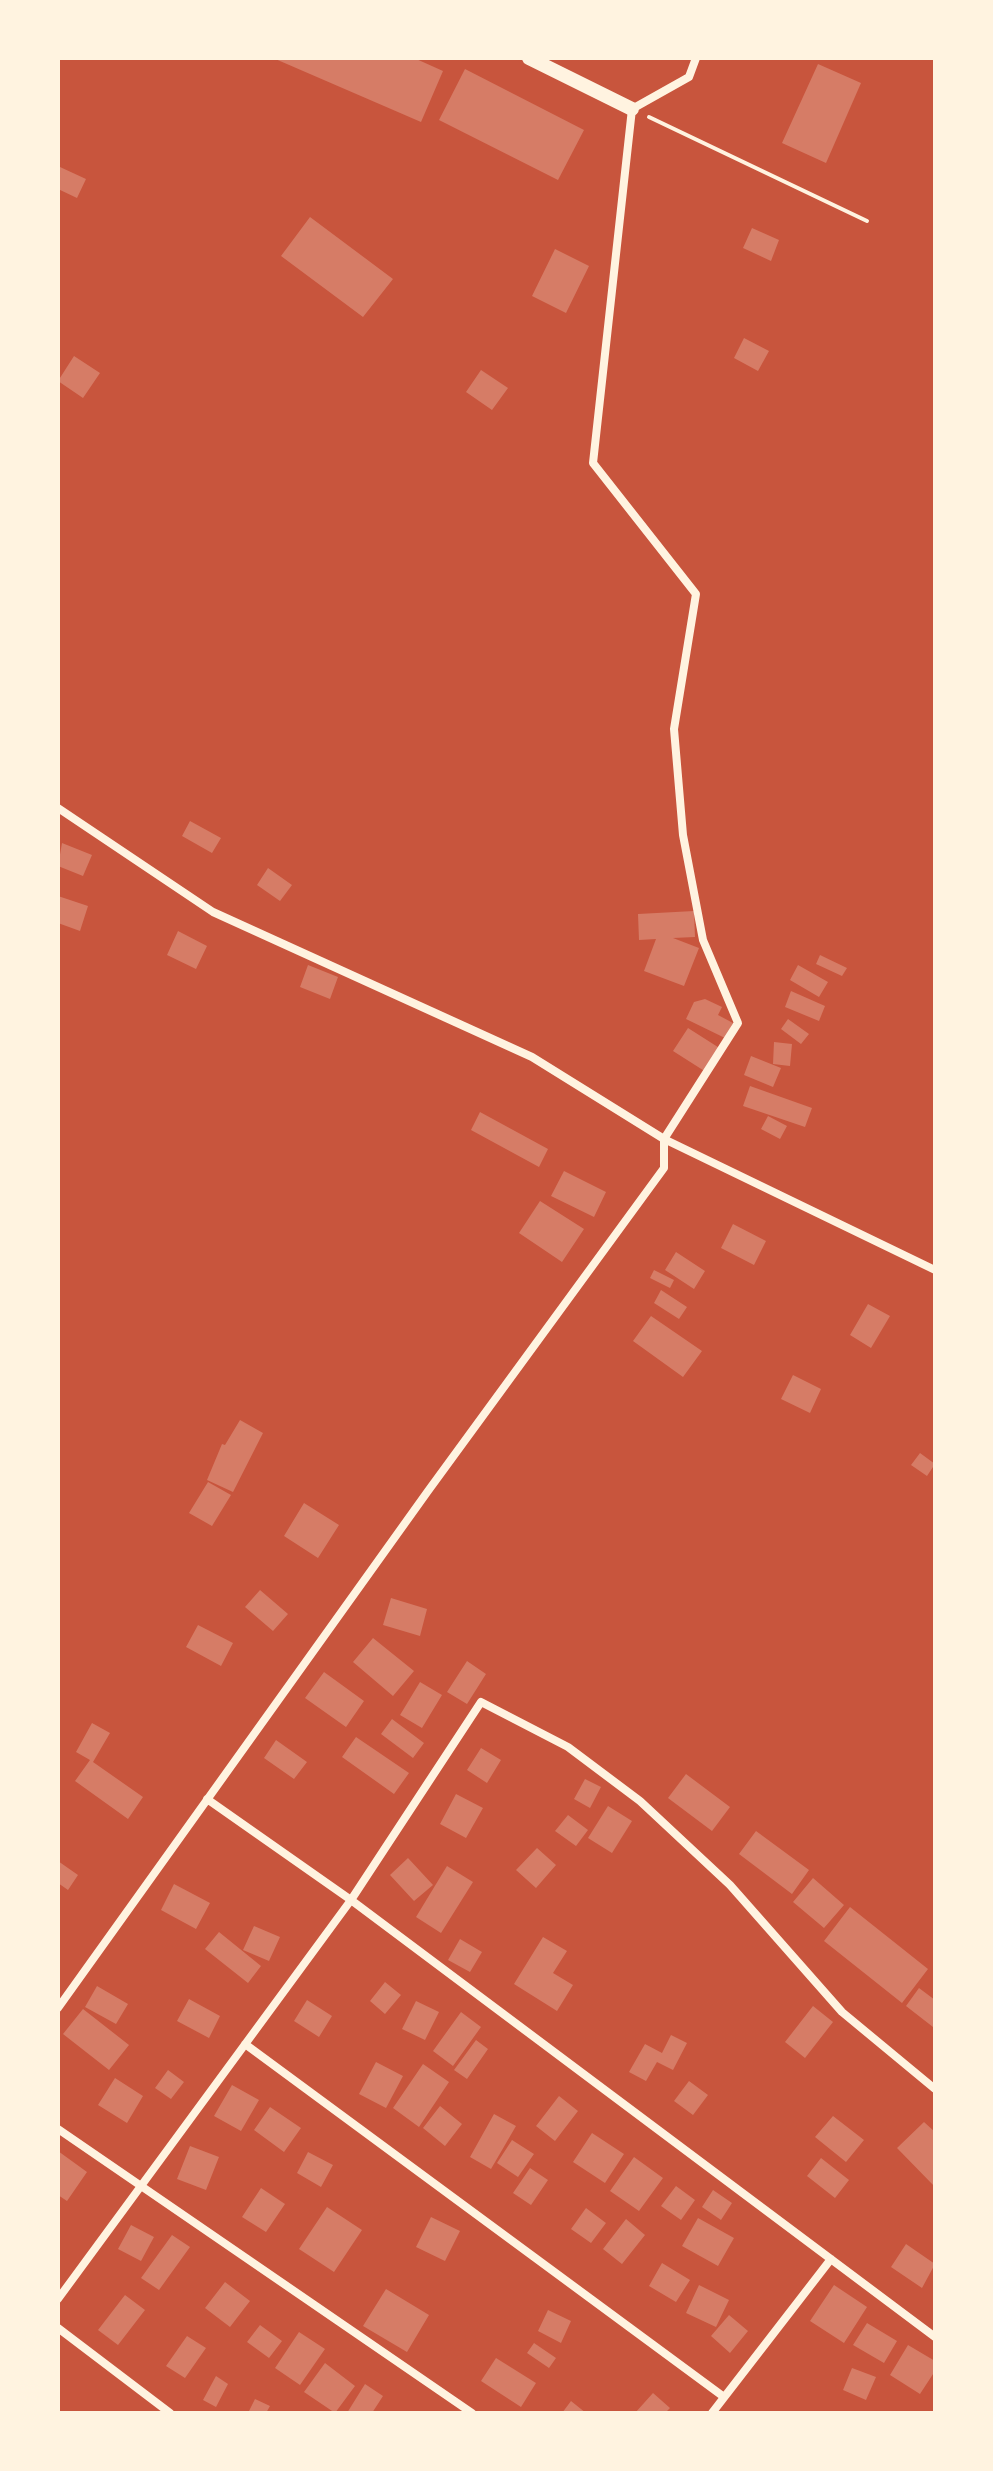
<!DOCTYPE html>
<style>
body{margin:0}
#map{position:relative;width:993px;height:2471px;overflow:hidden;background:#c8553d;font-family:Cabin,sans-serif}
canvas{display:block}
.frame{position:absolute;inset:0;border:60px solid #fff3e0;pointer-events:none}
</style>
<div id="map">
<canvas width="993" height="2471"></canvas>
<div class="frame"></div>
</div>
<script>
const g = document.querySelector('canvas').getContext('2d');
g.lineJoin = 'round';
function fill(path, color) { g.fillStyle = color; g.fill(path, 'evenodd'); }
function trace(path, color, width, dash) { g.strokeStyle = color; g.lineWidth = width; g.lineCap = dash ? 'butt' : 'round'; g.setLineDash(dash || []); g.stroke(path); }
fill(new Path2D(`
 M273,58H414L443,71L421,122Z
 M818,64L861,83L826,163L782,143Z
 M465,69L584,130L558,180L439,120Z
 M60,167L86,179L77,198L58,189Z
 M310,217L393,279L363,317L281,256Z
 M752,228L779,240L771,261L743,248Z
 M555,249L589,266L566,313L532,296Z
 M744,338L769,351L758,371L734,358Z
 M74,356L100,373L83,398L58,381Z
 M481,370L508,388L492,410L466,392Z
 M190,821L221,838L212,853L182,836Z
 M62,843L92,855L83,876L58,866Z
 M268,868L292,885L280,901L257,885Z
 M58,896L88,906L80,931L58,923Z
 M694,911L695,937L673,938L699,948L684,986L644,971L656,939L639,940L638,914Z
 M178,931L207,946L196,969L167,955Z
 M820,955L847,968L842,976L816,964Z
 M308,965L338,977L330,999L300,987Z
 M798,965L828,982L819,997L790,980Z
 M791,991L825,1006L819,1021L785,1007Z
 M705,999L722,1007L718,1015L733,1023L725,1038L686,1019L694,1002Z
 M788,1019L809,1034L801,1044L781,1029Z
 M688,1028L721,1049L706,1072L673,1051Z
 M774,1042L792,1044L790,1066L773,1064Z
 M751,1056L781,1068L773,1087L744,1075Z
 M750,1086L812,1108L805,1127L743,1106Z
 M480,1112L548,1149L539,1167L471,1130Z
 M768,1116L787,1126L780,1139L761,1129Z
 M564,1171L606,1192L594,1217L551,1196Z
 M540,1201L584,1229L562,1262L519,1233Z
 M733,1224L766,1241L754,1265L721,1248Z
 M676,1252L705,1271L694,1289L665,1270Z
 M654,1270L674,1280L670,1288L650,1278Z
 M661,1290L687,1307L679,1319L654,1303Z
 M868,1304L890,1316L871,1348L850,1335Z
 M651,1316L702,1351L683,1377L633,1341Z
 M793,1375L821,1389L810,1413L781,1399Z
 M240,1420L263,1433L233,1492L207,1480L222,1444L225,1445Z
 M920,1453L935,1464L927,1476L911,1465Z
 M208,1482L231,1495L212,1526L189,1513Z
 M304,1503L339,1525L318,1558L284,1536Z
 M260,1590L288,1614L273,1631L245,1607Z
 M391,1598L427,1609L420,1636L383,1625Z
 M198,1625L233,1643L221,1666L186,1647Z
 M373,1638L414,1671L393,1696L353,1662Z
 M467,1661L486,1674L467,1704L447,1692Z
 M324,1672L364,1701L346,1727L305,1698Z
 M420,1682L442,1695L422,1728L400,1715Z
 M392,1719L424,1743L413,1758L381,1734Z
 M92,1723L110,1733L93,1762L143,1797L128,1819L75,1781L90,1760L76,1752Z
 M356,1737L409,1773L394,1794L342,1757Z
 M276,1740L307,1762L294,1779L264,1758Z
 M481,1748L501,1760L487,1783L467,1770Z
 M686,1774L730,1807L712,1831L668,1798Z
 M585,1779L601,1787L590,1808L574,1799Z
 M456,1794L483,1808L466,1838L440,1824Z
 M608,1806L632,1821L612,1853L588,1838Z
 M568,1815L588,1830L576,1846L555,1831Z
 M756,1831L809,1870L792,1894L739,1854Z
 M537,1848L556,1865L536,1888L516,1870Z
 M408,1858L433,1885L414,1901L390,1875Z
 M58,1861L78,1875L68,1890L58,1883Z
 M447,1866L473,1882L441,1933L416,1917Z
 M813,1878L844,1905L824,1928L793,1902Z
 M174,1884L210,1903L196,1929L161,1910Z
 M850,1907L928,1969L902,2003L824,1941Z
 M254,1926L280,1937L269,1961L243,1950Z
 M219,1932L261,1966L248,1983L205,1949Z
 M543,1937L567,1951L553,1973L573,1985L557,2011L514,1984Z
 M460,1939L482,1952L470,1972L448,1960Z
 M385,1982L401,1995L385,2014L370,2001Z
 M97,1986L128,2004L116,2024L85,2007Z
 M919,1988L935,2000L933,2027L906,2006Z
 M189,1999L220,2016L209,2038L177,2021Z
 M307,2000L332,2016L319,2037L294,2021Z
 M416,2001L439,2012L425,2040L402,2029Z
 M813,2006L833,2022L805,2058L785,2042Z
 M83,2009L129,2045L109,2070L63,2034Z
 M461,2012L481,2027L453,2066L433,2051Z
 M671,2035L687,2043L673,2070L657,2062L646,2081L629,2072L645,2044L662,2053Z
 M476,2040L488,2049L467,2079L454,2070Z
 M376,2062L403,2076L386,2108L359,2094Z
 M423,2064L449,2082L419,2127L393,2108Z
 M168,2070L184,2082L171,2099L155,2088Z
 M115,2078L143,2096L127,2123L98,2105Z
 M689,2081L708,2095L693,2115L674,2101Z
 M232,2085L259,2100L241,2131L214,2116Z
 M559,2096L578,2111L555,2141L536,2126Z
 M440,2106L462,2124L445,2146L423,2128Z
 M270,2107L301,2128L284,2152L254,2130Z
 M494,2114L516,2126L491,2169L470,2157Z
 M833,2116L864,2140L846,2162L815,2137Z
 M924,2122L935,2132V2187L897,2148Z
 M592,2133L624,2154L605,2183L573,2162Z
 M512,2140L534,2154L518,2177L497,2163Z
 M190,2146L219,2157L206,2190L177,2179Z
 M58,2151L87,2172L67,2201L58,2195Z
 M308,2152L333,2165L321,2187L297,2173Z
 M634,2157L663,2178L639,2211L610,2191Z
 M821,2158L849,2180L835,2198L807,2176Z
 M530,2168L548,2180L531,2205L513,2193Z
 M676,2186L695,2200L681,2220L661,2206Z
 M261,2188L285,2204L266,2232L242,2217Z
 M713,2190L732,2203L721,2220L702,2207Z
 M327,2207L362,2230L334,2272L299,2249Z
 M586,2208L606,2223L591,2243L571,2229Z
 M431,2217L460,2231L445,2261L416,2247Z
 M698,2218L734,2238L718,2266L682,2246Z
 M626,2219L645,2235L622,2264L603,2249Z
 M131,2225L154,2237L141,2261L118,2249Z
 M172,2235L190,2247L159,2290L141,2278Z
 M906,2244L935,2264L922,2288L891,2267Z
 M662,2263L690,2280L676,2302L649,2286Z
 M225,2282L250,2301L230,2327L205,2308Z
 M699,2285L729,2300L716,2327L686,2313Z
 M834,2285L867,2307L844,2343L810,2321Z
 M386,2289L429,2315L407,2352L363,2326Z
 M125,2295L145,2310L118,2345L98,2330Z
 M548,2310L571,2321L561,2343L538,2331Z
 M729,2315L748,2331L730,2353L711,2336Z
 M867,2323L897,2341L884,2363L853,2345Z
 M260,2325L282,2341L269,2358L247,2342Z
 M299,2332L325,2349L300,2385L275,2368Z
 M187,2336L206,2348L185,2378L166,2366Z
 M534,2343L556,2358L549,2368L527,2353Z
 M908,2345L935,2361V2371L920,2394L890,2375Z
 M496,2358L536,2383L521,2407L481,2381Z
 M325,2363L355,2386L335,2413L304,2392Z
 M852,2368L876,2377L866,2400L843,2390Z
 M216,2376L228,2384L216,2407L203,2400Z
 M365,2384L383,2396L372,2413H347Z
 M653,2393L670,2408L665,2413H635Z
 M255,2399L270,2406L266,2413H248Z
 M571,2401L586,2413H562Z`), '#d67c66');
trace(new Path2D(`
 M649,117L867,221`), '#fff3e0', 4);
trace(new Path2D(`
 M58,808L213,912L532,1057L664,1139L935,1270
 M207,1799L351,1900L935,2337
 M58,2008L428,1491L664,1168V1139L738,1023L703,940L683,835L674,729L696,594L593,463L632,109L689,77L696,58
 M245,2044L724,2397
 M58,2129L472,2413
 M58,2299L351,1900L481,1702L568,1747L640,1801L730,1885L842,2012L935,2089
 M58,2328L170,2413
 M712,2413L831,2259`), '#fff3e0', 8);
trace(new Path2D(`
 M529,58L632,109`), '#fff3e0', 14);
</script>
